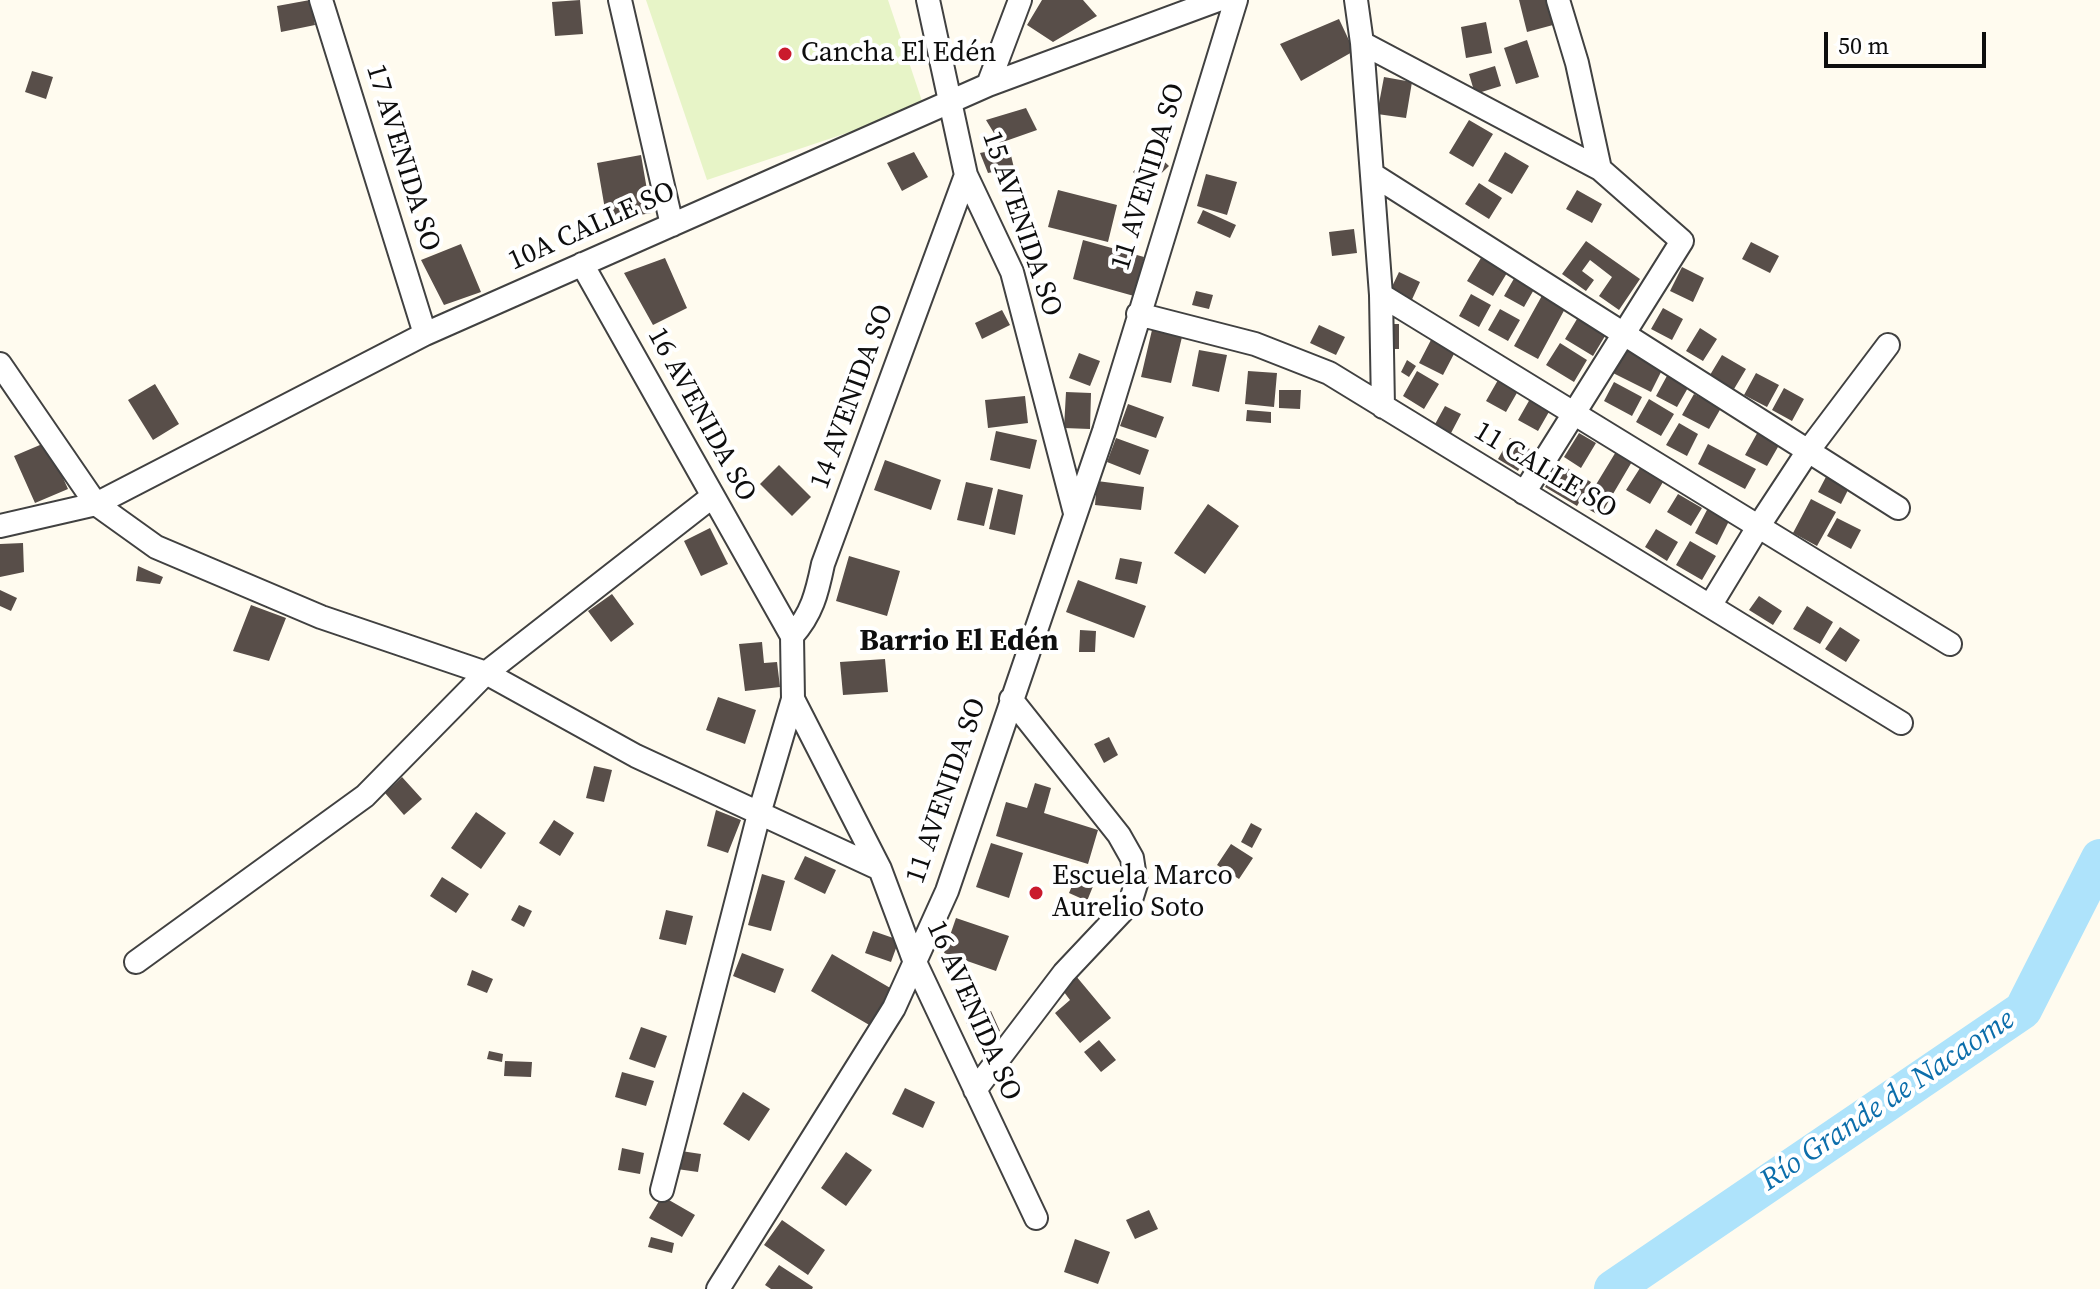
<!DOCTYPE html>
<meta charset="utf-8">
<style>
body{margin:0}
#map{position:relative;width:2100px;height:1289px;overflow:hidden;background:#fffbef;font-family:"Source Serif 4",serif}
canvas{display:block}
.scale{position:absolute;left:1824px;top:32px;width:162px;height:36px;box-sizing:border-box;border:4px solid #0e0e0e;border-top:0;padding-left:10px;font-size:24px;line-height:28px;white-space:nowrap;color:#0e0e0e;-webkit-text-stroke:6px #fff;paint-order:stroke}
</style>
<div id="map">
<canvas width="2100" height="1289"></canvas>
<div class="scale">50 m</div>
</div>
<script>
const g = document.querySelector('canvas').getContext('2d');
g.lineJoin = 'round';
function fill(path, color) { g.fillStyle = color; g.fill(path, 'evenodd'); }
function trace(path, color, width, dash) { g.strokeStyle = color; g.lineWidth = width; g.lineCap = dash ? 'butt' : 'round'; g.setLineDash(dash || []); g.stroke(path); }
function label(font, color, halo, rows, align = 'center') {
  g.font = font + ' "Source Serif 4",serif'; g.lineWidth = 8; g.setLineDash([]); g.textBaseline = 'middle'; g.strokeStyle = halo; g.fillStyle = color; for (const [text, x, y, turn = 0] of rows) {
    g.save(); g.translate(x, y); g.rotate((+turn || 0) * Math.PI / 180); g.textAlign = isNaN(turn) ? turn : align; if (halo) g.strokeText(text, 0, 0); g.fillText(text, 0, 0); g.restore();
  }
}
fill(new Path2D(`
 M646,0H888L924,107L707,180Z`), '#e7f4c7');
trace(new Path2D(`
 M1613,1289L2023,1010L2100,858`), '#aee3fb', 38);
fill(new Path2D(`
 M310,0L315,25L281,32L277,6Z
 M580,0L583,34L555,36L552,2Z
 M1042,0H1083L1097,16L1053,42L1027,25Z
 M1519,0H1547L1553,25L1527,32Z
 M1339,19L1354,51L1301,81L1280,44Z
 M1486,22L1492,53L1466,58L1461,27Z
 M1527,40L1539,77L1516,84L1504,48Z
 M1495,66L1501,86L1475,94L1469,74Z
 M32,71L53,77L46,99L25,92Z
 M1384,77L1412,82L1406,118L1377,114Z
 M1026,108L1037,130L1000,143L986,120Z
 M1469,120L1493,134L1473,167L1449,153Z
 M1009,147L1014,168L988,173L980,153Z
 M1153,151L1169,166L1148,186L1133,172Z
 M914,152L928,177L902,191L887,163Z
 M1505,152L1529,166L1512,194L1488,181Z
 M641,155L651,213L607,221L597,163Z
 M1206,174L1237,182L1227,215L1197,206Z
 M1479,183L1502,198L1489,219L1465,204Z
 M1058,190L1117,205L1108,242L1048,227Z
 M1577,190L1602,204L1592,223L1566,209Z
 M1203,210L1236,225L1230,238L1197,223Z
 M1354,229L1357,253L1332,256L1329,232Z
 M1083,240L1144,257L1134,296L1073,279Z
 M1586,241L1640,279L1619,310L1599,296L1612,277L1590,260L1582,271L1594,280L1586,291L1562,274Z
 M1751,242L1779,256L1770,273L1742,259Z
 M461,244L481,292L444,305L421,260Z
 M1484,253L1510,268L1493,296L1467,281Z
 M665,258L687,308L653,325L624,273Z
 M1682,267L1704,278L1693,302L1670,291Z
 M1399,272L1420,282L1409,306L1388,295Z
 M1516,275L1536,286L1524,307L1504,296Z
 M1196,291L1213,295L1209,309L1192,305Z
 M1544,292L1567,305L1538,359L1514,346Z
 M1471,294L1491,305L1479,327L1459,316Z
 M1663,308L1683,319L1672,340L1651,329Z
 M1500,309L1520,320L1508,341L1488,330Z
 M1002,310L1010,325L982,339L975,323Z
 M1580,314L1608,331L1593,356L1565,339Z
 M1385,324H1399V349H1385Z
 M1319,325L1345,337L1336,355L1310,343Z
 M1700,328L1717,339L1703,361L1686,351Z
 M1152,330L1182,337L1171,383L1141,377Z
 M1432,338L1456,350L1443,375L1419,363Z
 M1560,343L1587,360L1574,382L1546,365Z
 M1626,349L1663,368L1651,392L1613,373Z
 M1199,350L1227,355L1219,392L1192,386Z
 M1079,353L1100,361L1090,386L1069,378Z
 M1722,355L1746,369L1734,389L1710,375Z
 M1407,360L1416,366L1409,377L1401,372Z
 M1248,371L1277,373L1274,407L1245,404Z
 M1417,371L1439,384L1424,409L1403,396Z
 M1756,373L1779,385L1767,407L1744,395Z
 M1668,374L1689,386L1677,407L1656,396Z
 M1498,380L1518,391L1506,412L1486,401Z
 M1614,382L1642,397L1632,416L1604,401Z
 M155,384L179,424L153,440L128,400Z
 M1784,388L1804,399L1792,421L1772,410Z
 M1279,390H1301L1300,409L1279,408Z
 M1066,392L1091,393L1090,429L1064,428Z
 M1694,394L1721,408L1709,429L1682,415Z
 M1025,396L1028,423L988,428L985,400Z
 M1530,399L1550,410L1538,431L1518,420Z
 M1649,399L1674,414L1661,436L1636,422Z
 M1128,404L1164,417L1156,438L1120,426Z
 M1445,406L1461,414L1450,435L1434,426Z
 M1247,410L1271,412V423L1246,421Z
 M1679,423L1698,434L1687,456L1666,445Z
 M1760,428L1782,440L1767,466L1745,455Z
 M996,431L1037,440L1030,469L990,460Z
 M1579,433L1596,443L1581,468L1564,457Z
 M1116,438L1149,450L1140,475L1107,462Z
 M1510,438L1530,449L1518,471L1498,459Z
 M47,442L68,489L35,503L14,456Z
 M1708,444L1756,469L1745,489L1698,464Z
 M1617,450L1633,460L1600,516L1583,506Z
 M885,460L941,480L931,510L874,490Z
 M1559,463L1591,482L1577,506L1545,487Z
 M779,465L811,497L792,516L760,484Z
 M1640,468L1663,482L1650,504L1626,490Z
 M1828,473L1851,484L1841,504L1818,492Z
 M1097,481L1144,487L1141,510L1095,505Z
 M966,482L993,488L984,526L957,520Z
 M998,489L1023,495L1015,535L989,529Z
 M1678,494L1702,508L1691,526L1667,512Z
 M1811,499L1836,512L1817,546L1793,533Z
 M1208,504L1239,526L1205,574L1174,553Z
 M1708,508L1730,519L1717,545L1695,533Z
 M1837,518L1861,530L1851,549L1827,536Z
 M710,528L728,564L701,576L684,541Z
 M1656,529L1678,542L1667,561L1645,547Z
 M1690,541L1716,556L1702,580L1676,565Z
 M23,543L24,572L0,577V544Z
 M849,556L900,571L887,616L836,601Z
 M1120,558L1142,562L1137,584L1115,579Z
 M138,566L163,577L160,584L136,581Z
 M1078,580L1146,606L1134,638L1066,612Z
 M0,590L17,598L11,611L0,606Z
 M612,594L634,624L611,642L588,611Z
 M1759,596L1782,611L1773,625L1749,610Z
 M251,605L286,618L269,661L233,651Z
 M1807,606L1833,622L1820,644L1793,629Z
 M1840,627L1860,640L1846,662L1825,649Z
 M1080,630L1096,631L1095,652H1079Z
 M762,642L764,663L777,662L780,687L745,691L739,644Z
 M885,659L888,692L843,695L840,662Z
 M718,697L756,710L745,744L706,730Z
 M1109,737L1118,755L1104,763L1094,744Z
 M594,766L612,770L604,802L586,798Z
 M402,777L422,799L404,815L385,793Z
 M1035,783L1051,788L1044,813L1098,830L1088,864L996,836L1006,802L1027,808Z
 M716,810L741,820L728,853L707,846Z
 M476,812L506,833L481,869L451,848Z
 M554,820L574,833L560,856L539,843Z
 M1251,823L1262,829L1252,848L1241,842Z
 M991,843L1023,853L1009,898L976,887Z
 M1231,844L1253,858L1239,879L1217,865Z
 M805,856L836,870L825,894L794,879Z
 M1078,872L1096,879L1087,901L1069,893Z
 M762,874L785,881L771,931L748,925Z
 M442,877L469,894L456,913L430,896Z
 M519,905L532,911L524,927L511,920Z
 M666,910L693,916L686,945L659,939Z
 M956,918L1009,936L996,971L944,953Z
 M873,931L899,940L891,962L865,953Z
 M742,953L784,969L775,993L733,976Z
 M832,954L892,989L871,1026L811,991Z
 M472,970L493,979L487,993L467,985Z
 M1076,976L1111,1018L1080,1043L1055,1013L1070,1000L1061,988Z
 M991,1011L1000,1031L975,1042L966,1022Z
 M641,1027L667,1036L655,1068L629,1059Z
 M1099,1040L1116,1060L1101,1072L1084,1052Z
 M489,1051L503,1054L502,1062L487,1059Z
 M505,1061L532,1062L531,1077L504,1076Z
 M622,1072L654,1081L646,1106L615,1097Z
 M905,1088L935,1102L923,1128L892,1114Z
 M743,1092L770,1109L749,1141L723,1124Z
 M622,1148L644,1153L640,1174L618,1170Z
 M681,1151L701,1154L698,1172L677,1169Z
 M846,1152L872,1170L846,1206L821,1188Z
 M662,1196L695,1215L682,1237L649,1218Z
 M1149,1210L1158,1229L1135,1239L1126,1220Z
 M782,1220L825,1250L808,1275L764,1245Z
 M651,1237L674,1243L672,1253L648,1247Z
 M1075,1239L1110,1252L1098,1284L1064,1272Z
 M779,1265L813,1287L812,1289H771L765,1285Z`), '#584e49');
const minor = new Path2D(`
 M321,0L425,334
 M620,0L672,225
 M928,0L966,175L1012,272L1075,513
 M1356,0L1362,43L1381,295L1383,407
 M1558,0L1577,63L1600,169
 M1362,43L1600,169L1682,241L1524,493
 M988,85L1020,0
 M1372,174L1898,508
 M582,264L792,636L793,699L759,814L662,1190
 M1381,295L1950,644
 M1138,314L1255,344L1329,373L1901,723
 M0,364L96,504L156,547L321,617L486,673L636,756L880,869
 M0,526L96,504L425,334L988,85L1218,0
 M1710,606L1758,527L1808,451L1888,345
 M792,636C812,614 817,593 823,564L966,175
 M793,699L880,869L914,960L1036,1218
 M136,962L365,796L486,673L713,496
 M975,1090L1064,973L1130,903L1136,884L1132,858L1119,835L1011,699
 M718,1289L894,1008L947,891L1104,431L1236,0`);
trace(minor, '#414141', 26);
trace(minor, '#fff', 22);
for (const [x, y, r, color] of [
 [785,54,8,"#ca1a2c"],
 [1036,893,8,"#ca1a2c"]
]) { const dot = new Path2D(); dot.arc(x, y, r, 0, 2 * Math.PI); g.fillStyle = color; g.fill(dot); trace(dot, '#fff', 3); }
label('28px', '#0e0e0e', '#fff', [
 ["Cancha El Edén",801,54],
 ["Escuela Marco",1052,877],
 ["Aurelio Soto",1052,909]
], 'left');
label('28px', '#0e0e0e', '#fff', [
 ["17 AVENIDA SO",402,158,73],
 ["11 AVENIDA SO",1149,177,-73],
 ["15 AVENIDA SO",1021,224,71],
 ["10A CALLE SO",592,227,-24],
 ["14 AVENIDA SO",853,397,-70],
 ["16 AVENIDA SO",701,415,61],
 ["11 CALLE SO",1545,471,31],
 ["11 AVENIDA SO",947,791,-71],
 ["16 AVENIDA SO",973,1011,66]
]);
label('bold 30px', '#0e0e0e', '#fff', [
 ["Barrio El Edén",959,642]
]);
label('italic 30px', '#0c6eab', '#fff', [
 ["Río Grande de Nacaome",1888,1101,-34]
]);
</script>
